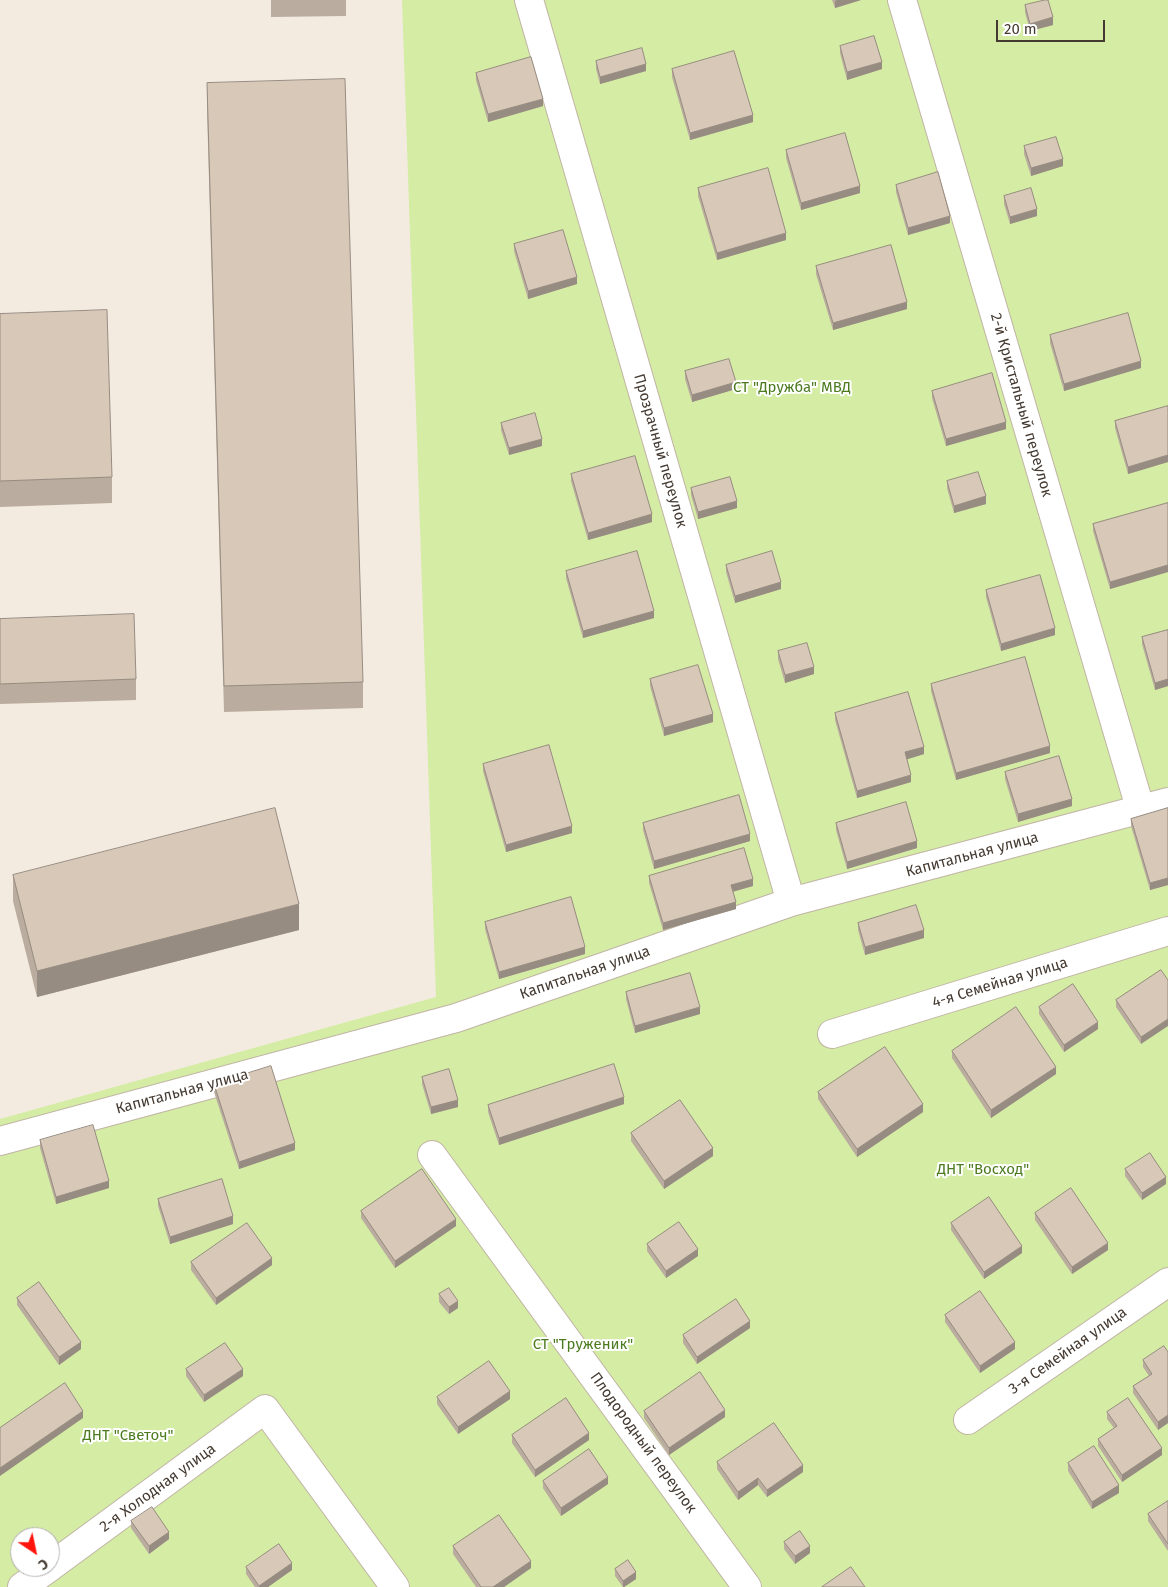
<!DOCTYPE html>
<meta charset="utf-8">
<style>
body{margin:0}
#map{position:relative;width:1168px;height:1587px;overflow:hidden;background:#f3ebe0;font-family:"Fira Sans",sans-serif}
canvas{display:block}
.north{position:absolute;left:10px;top:1527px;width:50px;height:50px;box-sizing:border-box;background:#fff;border:1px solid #b4b0ad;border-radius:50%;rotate:146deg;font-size:14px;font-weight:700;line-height:20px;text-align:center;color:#443a31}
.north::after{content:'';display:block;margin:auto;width:18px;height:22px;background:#ff130b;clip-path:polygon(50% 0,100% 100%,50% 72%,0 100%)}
.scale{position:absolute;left:996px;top:20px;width:109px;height:22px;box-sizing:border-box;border:2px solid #443a31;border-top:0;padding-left:6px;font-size:15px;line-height:18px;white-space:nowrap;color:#443a31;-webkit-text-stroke:4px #fff;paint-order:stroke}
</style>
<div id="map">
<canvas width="1168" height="1587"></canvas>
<div class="north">С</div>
<div class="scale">20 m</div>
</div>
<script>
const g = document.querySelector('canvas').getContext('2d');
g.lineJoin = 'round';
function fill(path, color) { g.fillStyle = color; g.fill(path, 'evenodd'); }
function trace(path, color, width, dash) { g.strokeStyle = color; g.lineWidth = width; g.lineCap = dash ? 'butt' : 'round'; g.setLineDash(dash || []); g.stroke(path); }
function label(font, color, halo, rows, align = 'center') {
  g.font = font + ' "Fira Sans",sans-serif'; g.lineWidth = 4; g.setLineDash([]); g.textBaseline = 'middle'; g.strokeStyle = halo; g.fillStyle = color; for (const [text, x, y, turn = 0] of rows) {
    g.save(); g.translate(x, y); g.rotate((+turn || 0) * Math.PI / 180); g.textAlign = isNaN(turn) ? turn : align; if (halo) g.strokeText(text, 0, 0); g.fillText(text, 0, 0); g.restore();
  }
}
fill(new Path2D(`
 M402,0H1168V1587H0V1119L436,997ZM20,1537H50V1567H20Z`), '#d4eca4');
const street = new Path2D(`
 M529,0L791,902
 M902,0L1141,811
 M832,1034L1168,931
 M0,1141L456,1018L791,902L1168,802
 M432,1155L747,1587
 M968,1420L1168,1282
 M50,1567L265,1409L395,1587
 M22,1587L50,1567`);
trace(street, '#c1b4a5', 30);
trace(street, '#fff', 28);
fill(new Path2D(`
 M271,0H346V16L271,17Z
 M832,0H861L835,8Z
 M1025,5L1053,25L1030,31L1025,12Z
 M840,46L882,69L847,80L840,53Z
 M596,61L646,71L600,84L596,69Z
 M672,69L753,122L690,140L672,77Z
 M476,73L543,106L488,122L476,80Z
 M207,83L363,682V708L224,712L207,109Z
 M1024,146L1063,166L1031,176L1024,154Z
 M786,150L860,193L801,210L786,158Z
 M896,185L950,223L908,235L896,192Z
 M698,188L786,240L717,260L698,196Z
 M1004,196L1037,216L1010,224L1004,204Z
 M514,244L577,284L528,299L514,251Z
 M816,266L907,309L833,330L816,274Z
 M0,314L112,477V503L0,507Z
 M1050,335L1141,368L1064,391L1050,343Z
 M685,371L736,389L692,402L685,379Z
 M932,391L1006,429L946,446L932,398Z
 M1168,406V462L1128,474L1115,428V421Z
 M501,423L542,446L509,455L501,430Z
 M571,474L652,522L588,540L571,481Z
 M947,481L986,504L954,513L947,488Z
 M691,488L737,508L698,519L691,495Z
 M1168,503V572L1110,589L1093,531V524Z
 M726,565L781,589L735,603L726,572Z
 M566,571L654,618L583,638L566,578Z
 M986,590L1055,635L1001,651L986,597Z
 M0,619L136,679V700L0,704Z
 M1168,630V686L1155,690L1142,644V637Z
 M778,651L814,674L785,683L778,659Z
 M650,679L713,722L664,736L650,686Z
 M931,684L1050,753L956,780L931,691Z
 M835,713L924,754L907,759L911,782L857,798L835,720Z
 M483,764L572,833L506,852L483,771Z
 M1005,772L1072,806L1018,822L1005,779Z
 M1168,808V885L1150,890L1131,826V819Z
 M643,823L750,841L654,869L643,830Z
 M836,823L917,848L847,869L836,830Z
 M13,875L299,930L37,997L13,901Z
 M649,876L753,886L733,892L736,909L663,930L649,883Z
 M485,922L585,954L499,979L485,929Z
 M858,923L924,938L865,955L858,930Z
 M1161,970L1141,1044L1116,1007V1000Z
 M626,992L700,1014L635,1033L626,999Z
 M1039,1007L1098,1029L1064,1052L1039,1014Z
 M952,1051L1056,1074L991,1118L952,1058Z
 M422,1077L458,1107L431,1114L422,1084Z
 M214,1084L295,1150L239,1169L214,1092Z
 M818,1092L923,1112L857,1157L818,1099Z
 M624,1104L499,1145L488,1112V1105Z
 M631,1133L713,1156L664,1189L631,1141Z
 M40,1140L109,1188L56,1204L40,1148Z
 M1125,1169L1166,1184L1142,1200L1125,1176Z
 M158,1199L233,1224L170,1244L158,1206Z
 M361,1211L456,1226L395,1268L361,1218Z
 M1035,1213L1108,1250L1072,1274L1035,1220Z
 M951,1223L1022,1253L984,1279L951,1230Z
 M647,1244L698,1256L666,1278L647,1251Z
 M191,1262L272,1265L216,1305L191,1270Z
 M439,1294L458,1308L449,1314L439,1302Z
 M17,1298L81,1349L59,1365L17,1305Z
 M945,1315L1015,1349L980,1373L945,1322Z
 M750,1328L697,1364L683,1343V1335Z
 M1168,1352V1423L1158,1430L1133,1393V1386L1149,1376L1143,1367V1360Z
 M186,1369L243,1376L204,1402L186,1376Z
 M437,1397L510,1399L458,1434L437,1404Z
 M644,1411L725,1417L669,1455L644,1418Z
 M1107,1412L1162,1455L1122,1482L1098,1446V1439L1114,1428L1107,1419Z
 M512,1435L589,1440L535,1477L512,1443Z
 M717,1462L803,1472L767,1497L758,1485L738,1500L717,1469Z
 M1068,1463L1119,1493L1092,1509L1068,1471Z
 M543,1481L608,1484L561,1516L543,1488Z
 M1168,1501V1551L1148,1521V1514Z
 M131,1521L169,1539L149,1554L131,1528Z
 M784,1542L810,1553L795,1564L784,1549Z
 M453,1546L531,1568L504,1587H476L453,1554Z
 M246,1567L292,1570L268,1587H255L246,1574Z
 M615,1569L636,1579L624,1587H623L615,1576Z`), '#baac9e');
fill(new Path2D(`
 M837,0H861L835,8V1Z
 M1053,17V25L1030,31V24Z
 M882,62V69L847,80V72Z
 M646,64V71L600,84V77Z
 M543,99V106L488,122V114Z
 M753,115V122L690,140V133Z
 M1063,159V166L1031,176V168Z
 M860,186V193L801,210V203Z
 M1037,209V216L1010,224V217Z
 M950,216V223L908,235V228Z
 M786,233V240L717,260V253Z
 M577,277V284L528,299V291Z
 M907,302V309L833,330V323Z
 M1141,361V368L1064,391V384Z
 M736,382V389L692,402V395Z
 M1006,422V429L946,446V439Z
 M542,439V446L509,455V448Z
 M1168,455V462L1128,474V467Z
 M986,496V504L954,513V506Z
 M737,501V508L698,519V512Z
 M652,514V522L588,540V533Z
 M1168,565V572L1110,589V582Z
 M781,582V589L735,603V596Z
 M654,611V618L583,638V631Z
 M1055,628V635L1001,651V644Z
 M814,667V674L785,683V675Z
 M1168,679V686L1155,690V683Z
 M713,714V722L664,736V728Z
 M1050,746V753L956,780V773Z
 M924,747V754L905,760V752Z
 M911,775V782L857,798V791Z
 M1072,799V806L1018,822V814Z
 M572,826V833L506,852V845Z
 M750,834V841L654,869V861Z
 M917,841V848L847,869V862Z
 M1168,878V885L1150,890V883Z
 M753,879V886L731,892V885Z
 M736,902V909L663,930V923Z
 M299,904V930L37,997V971Z
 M924,930V938L865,955V947Z
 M585,947V954L499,979V972Z
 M700,1007V1014L635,1033V1026Z
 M1168,1019V1026L1141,1044V1037Z
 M1098,1022V1029L1064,1052V1045Z
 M1056,1067V1074L991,1118V1110Z
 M624,1097V1104L499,1145V1138Z
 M458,1100V1107L431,1114V1107Z
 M923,1104V1112L857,1157V1149Z
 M295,1143V1150L239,1169V1162Z
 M713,1148V1156L664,1189V1181Z
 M1166,1177V1184L1142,1200V1193Z
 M109,1181V1188L56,1204V1197Z
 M233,1216V1224L170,1244V1237Z
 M456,1219V1226L395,1268V1261Z
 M1108,1243V1250L1072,1274V1267Z
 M1022,1246V1253L984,1279V1272Z
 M698,1249V1256L666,1278V1271Z
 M272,1258V1265L216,1305V1298Z
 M458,1301V1308L449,1314V1307Z
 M750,1321V1328L697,1364V1357Z
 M81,1342V1349L59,1365V1357Z
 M1015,1342V1349L980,1373V1366Z
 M243,1369V1376L204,1402V1395Z
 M510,1391V1399L458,1434V1427Z
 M725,1410V1417L669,1455V1448Z
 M83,1411V1418L0,1476V1468Z
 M1168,1415V1423L1158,1430V1422Z
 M589,1433V1440L535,1477V1470Z
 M1162,1448V1455L1122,1482V1475Z
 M803,1465V1472L767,1497V1490Z
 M608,1477V1484L561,1516V1508Z
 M758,1478V1485L738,1500V1492Z
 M1119,1485V1493L1092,1509V1502Z
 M169,1532V1539L149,1554V1546Z
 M810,1546V1553L795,1564V1556Z
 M531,1561V1568L504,1587H493Z
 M292,1563V1570L268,1587H259V1586Z
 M636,1572V1579L624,1587H623V1581Z`), '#978c81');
const building = new Path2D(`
 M1045,0H1048L1053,17L1030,24L1025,5Z
 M874,36L882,62L847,72L840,46Z
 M642,48L646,64L600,77L596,61Z
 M734,51L753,115L690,133L672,69Z
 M531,57L543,99L488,114L476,73Z
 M345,79L363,682L224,686L207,83Z
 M845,133L860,186L801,203L786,150Z
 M1056,137L1063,159L1031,168L1024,146Z
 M768,168L786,233L717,253L698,188Z
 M938,172L950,216L908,228L896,185Z
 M1031,188L1037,209L1010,217L1004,196Z
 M563,230L577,277L528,291L514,244Z
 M891,245L907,302L833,323L816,266Z
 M107,310L112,477L0,481V314Z
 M1128,313L1141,361L1064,384L1050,335Z
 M729,359L736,382L692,395L685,371Z
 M992,373L1006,422L946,439L932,391Z
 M1168,406V455L1128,467L1115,421Z
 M535,413L542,439L509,448L501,423Z
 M635,456L652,514L588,533L571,474Z
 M978,472L986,496L954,506L947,481Z
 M730,477L737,501L698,512L691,488Z
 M1168,503V565L1110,582L1093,524Z
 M637,551L654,611L583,631L566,571Z
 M772,551L781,582L735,596L726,565Z
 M1040,575L1055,628L1001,644L986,590Z
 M134,614L136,679L0,684V619Z
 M1168,630V679L1155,683L1142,637Z
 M807,643L814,667L785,675L778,651Z
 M1025,657L1050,746L956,773L931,684Z
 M698,665L713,714L664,728L650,679Z
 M908,692L924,747L905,752L911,775L857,791L835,713Z
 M549,745L572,826L506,845L483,764Z
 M1059,756L1072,799L1018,814L1005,772Z
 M739,795L750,834L654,861L643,823Z
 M906,802L917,841L847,862L836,823Z
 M275,808L299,904L37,971L13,875Z
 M1168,808V878L1150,883L1131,819Z
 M744,848L753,879L731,885L736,902L663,923L649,876Z
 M571,897L585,947L499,972L485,922Z
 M916,905L924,930L865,947L858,923Z
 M1161,970L1168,980V1019L1141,1037L1116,1000Z
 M690,973L700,1007L635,1026L626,992Z
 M1073,984L1098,1022L1064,1045L1039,1007Z
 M1016,1007L1056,1067L991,1110L952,1051Z
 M885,1047L923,1104L857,1149L818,1092Z
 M614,1064L624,1097L499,1138L488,1105Z
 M271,1066L295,1143L239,1162L214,1084Z
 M449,1069L458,1100L431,1107L422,1077Z
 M680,1100L713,1148L664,1181L631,1133Z
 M93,1125L109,1181L56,1197L40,1140Z
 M1150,1153L1166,1177L1142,1193L1125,1169Z
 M422,1169L456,1219L395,1261L361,1211Z
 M222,1179L233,1216L170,1237L158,1199Z
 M1071,1188L1108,1243L1072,1267L1035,1213Z
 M989,1197L1022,1246L984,1272L951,1223Z
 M679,1222L698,1249L666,1271L647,1244Z
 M247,1223L272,1258L216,1298L191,1262Z
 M39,1282L81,1342L59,1357L17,1298Z
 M449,1288L458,1301L449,1307L439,1294Z
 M980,1291L1015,1342L980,1366L945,1315Z
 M736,1299L750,1321L697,1357L683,1335Z
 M225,1343L243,1369L204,1395L186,1369Z
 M1164,1346L1168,1352V1415L1158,1422L1133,1386L1152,1374L1143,1360Z
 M489,1361L510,1391L458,1427L437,1397Z
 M700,1372L725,1410L669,1448L644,1411Z
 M65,1383L83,1411L0,1468V1428Z
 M566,1398L589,1433L535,1470L512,1435Z
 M1128,1398L1162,1448L1122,1475L1098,1439L1117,1426L1107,1412Z
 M774,1423L803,1465L767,1490L758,1478L738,1492L717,1462Z
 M1094,1446L1119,1485L1092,1502L1068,1463Z
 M589,1449L608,1477L561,1508L543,1481Z
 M1168,1501V1544L1148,1514Z
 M152,1507L169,1532L149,1546L131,1521Z
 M499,1515L531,1561L493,1587H481L453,1546Z
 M800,1531L810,1546L795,1556L784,1542Z
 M279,1544L292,1563L259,1586L246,1567Z
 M628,1560L636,1572L623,1581L615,1569Z
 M851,1567L865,1587H822Z`);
fill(building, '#d8c8b8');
trace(building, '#978c81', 1);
label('15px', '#4c7b1f', '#fff', [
 ["СТ \"Дружба\" МВД",792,388],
 ["ДНТ \"Восход\"",983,1170],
 ["СТ \"Труженик\"",583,1345],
 ["ДНТ \"Светоч\"",128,1436]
]);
label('15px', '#443a31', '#fff', [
 ["2-й Кристальный переулок",1021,405,74],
 ["Прозрачный переулок",660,451,74],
 ["Капитальная улица",972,855,-15],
 ["Капитальная улица",585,973,-19],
 ["4-я Семейная улица",1000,983,-17],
 ["Капитальная улица",182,1092,-15],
 ["3-я Семейная улица",1068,1351,-35],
 ["Плодородный переулок",643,1443,54],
 ["2-я Холодная улица",158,1488,-36]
]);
</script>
